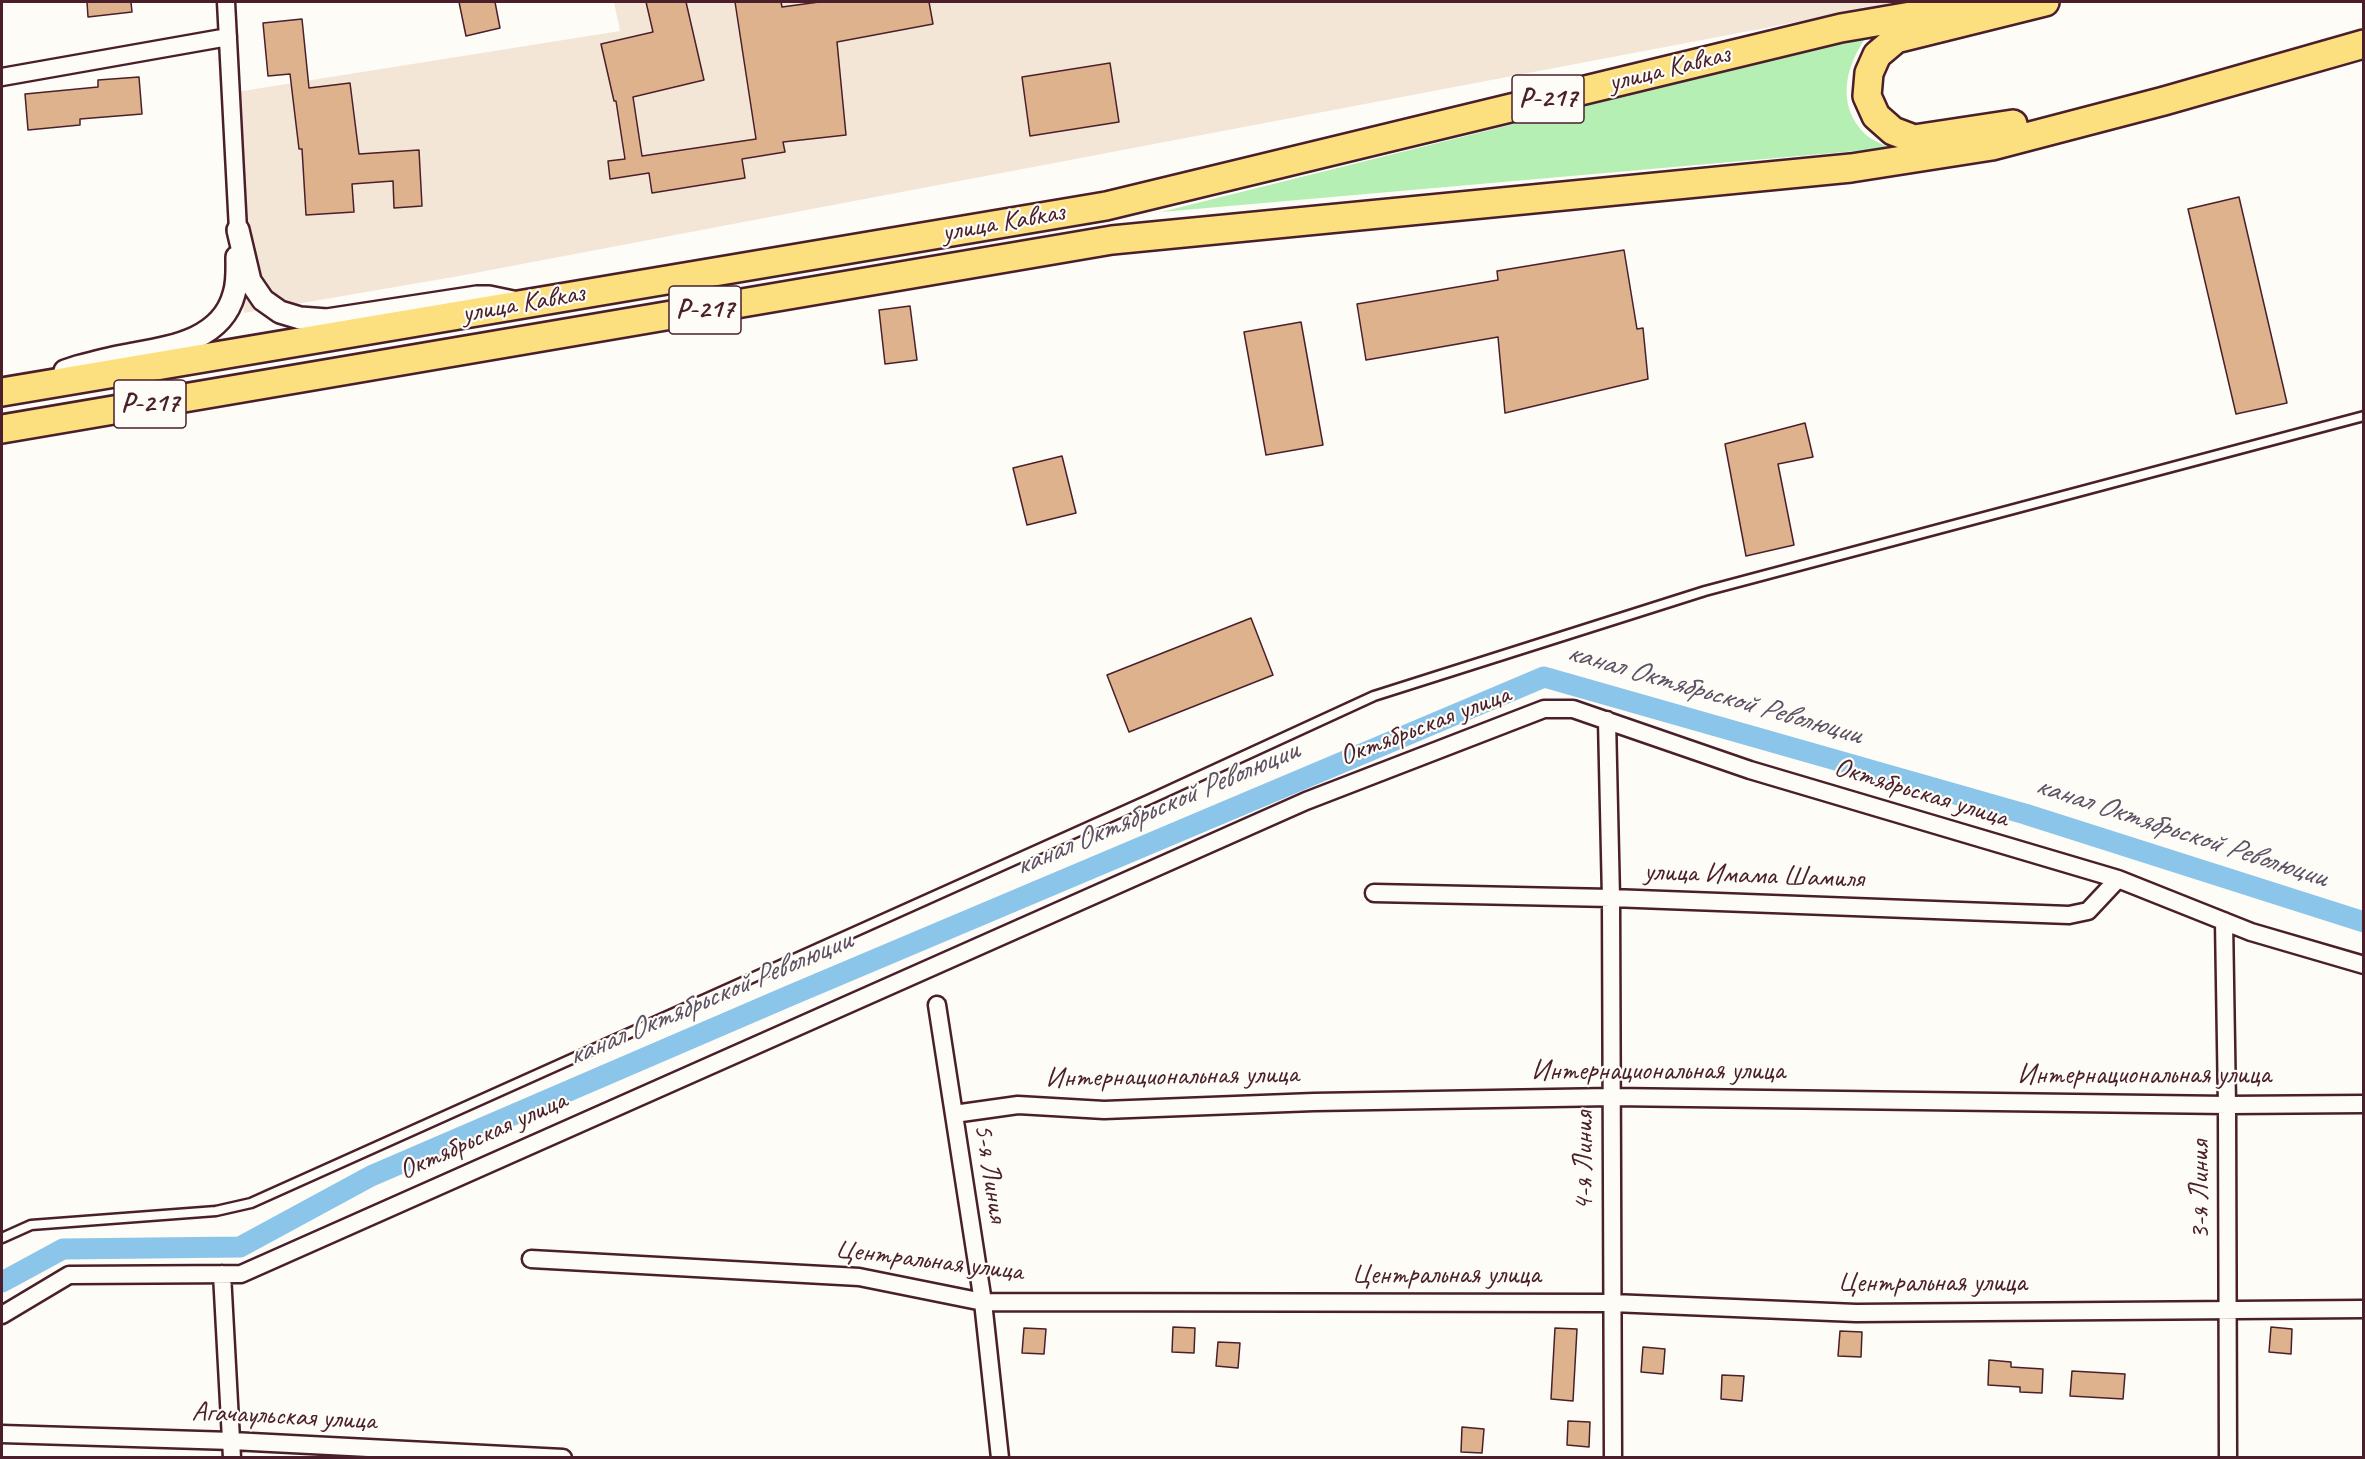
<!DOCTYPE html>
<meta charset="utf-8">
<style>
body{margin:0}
#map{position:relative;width:2365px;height:1459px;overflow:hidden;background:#fdfcf7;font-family:Caveat,sans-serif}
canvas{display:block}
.frame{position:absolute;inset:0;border:3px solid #4a1f2b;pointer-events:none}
</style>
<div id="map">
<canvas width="2365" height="1459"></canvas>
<div class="frame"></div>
</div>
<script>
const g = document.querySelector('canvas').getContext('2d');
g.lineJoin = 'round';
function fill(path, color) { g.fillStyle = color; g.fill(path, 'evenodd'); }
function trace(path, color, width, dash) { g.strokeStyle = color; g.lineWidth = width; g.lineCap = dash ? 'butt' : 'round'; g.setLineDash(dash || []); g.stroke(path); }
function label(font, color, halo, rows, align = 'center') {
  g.font = font + ' Caveat,sans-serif'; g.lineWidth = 4.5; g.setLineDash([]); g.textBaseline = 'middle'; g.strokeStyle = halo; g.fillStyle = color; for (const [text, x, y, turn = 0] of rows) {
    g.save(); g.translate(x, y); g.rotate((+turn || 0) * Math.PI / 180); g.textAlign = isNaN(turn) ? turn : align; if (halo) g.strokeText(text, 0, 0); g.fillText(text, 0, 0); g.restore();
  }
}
fill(new Path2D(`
 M614,2H1902L459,276L244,313L230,93L620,31Z`), '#f3e6d7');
fill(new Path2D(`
 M1867,36C1845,66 1836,106 1865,134C1872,140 1882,144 1890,148L1161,212Z`), '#b6efb4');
trace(new Path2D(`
 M2,1282L63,1249L240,1247L371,1176L789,996L1544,677L2025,814L2364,922`), '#8bc5ea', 21);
const building = new Path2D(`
 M87,2H131L132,12L88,17Z
 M459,2H495L500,28L466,36Z
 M646,2H686L704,80L633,97L642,156L756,139L735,2H781L782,7L819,2H929L933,24L837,42L846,135L783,142L785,152L742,159L745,178L652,193L649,173L610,179L608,161L625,159L616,101H614L601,44L653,32Z
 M302,19L309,88L350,83L359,154L419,150L422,206L394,208L393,181L352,184L354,212L306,215L302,149H299L290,74L268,76L263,23Z
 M1110,63L1119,122L1030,136L1022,77Z
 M139,77L142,114L80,119V125L28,130L25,94L98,87V80Z
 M2239,197L2287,403L2236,414L2188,209Z
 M1624,250L1637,329L1643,328L1648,379L1505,413L1498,337L1366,360L1357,304L1498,280L1497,271Z
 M910,306L917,360L885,364L879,310Z
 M1301,322L1323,445L1266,455L1244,332Z
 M1805,423L1813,457L1778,464L1794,545L1746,556L1725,444Z
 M1062,456L1076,513L1027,525L1013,468Z
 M1251,618L1273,675L1129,732L1107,675Z
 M1173,1327L1195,1328L1194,1353L1172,1352Z
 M2271,1327L2292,1329L2291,1354L2269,1352Z
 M1024,1328L1046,1329L1044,1354L1022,1353Z
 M1555,1328L1577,1329L1573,1401L1551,1399Z
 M1840,1331L1862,1332L1861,1357L1838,1356Z
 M1218,1342L1240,1343L1238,1368L1216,1366Z
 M1643,1347L1665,1349L1663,1374L1641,1372Z
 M1989,1360L2011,1362V1367L2043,1369L2042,1393L2020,1392V1387L1988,1385Z
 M2072,1371L2125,1374L2123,1399L2070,1396Z
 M1722,1375L1744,1376L1742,1401L1721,1399Z
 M1568,1421L1590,1422L1589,1447L1567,1445Z
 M1462,1427L1484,1429L1482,1453L1461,1452Z`);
fill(building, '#ddb28d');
trace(building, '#4a1f2b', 1.5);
const service = new Path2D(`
 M2,1238L31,1225L216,1211L251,1203L1148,800L1374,696L1705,591L2364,416`);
const minor = new Path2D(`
 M226,2L238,230
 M2,77L228,37
 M1607,720L1611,898L1613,1458
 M1374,893L1611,898L2069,915L2088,911L2118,879
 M2224,921L2227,1105L2228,1458
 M937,1005L983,1302L1000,1458
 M954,1114L1018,1105L1104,1110L1314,1102L1612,1097L2227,1105L2364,1104
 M531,1259L859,1277L983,1302L1612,1303L1856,1313L2364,1309
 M222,1274L232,1458
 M2,1315L69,1275L241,1274L1306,801L1544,709H1573L1750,770L2118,879L2251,932L2364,965
 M2,1434L232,1441L563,1458`);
const tertiary = new Path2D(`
 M238,230L250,281L263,300L280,312L300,318L327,320L477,297H489L513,302
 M65,371L77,367C92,363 107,359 123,356C164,348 221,343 234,294C238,282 237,270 237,257`);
const trunk = new Path2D(`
 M2013,124L1914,139L1893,131L1876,116L1867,96L1869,73L1877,55L1896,39L2045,2
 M2,392L1106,206L1841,28L1993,2
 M2,429L1112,240L1851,168L1992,146L2164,101L2364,44`);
trace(service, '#4a1f2b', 13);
trace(minor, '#4a1f2b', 21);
trace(tertiary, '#4a1f2b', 26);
trace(trunk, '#4a1f2b', 32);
trace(service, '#fdfcf7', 8);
trace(minor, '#fdfcf7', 16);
trace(tertiary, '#fdfcf7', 21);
trace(trunk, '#fce080', 27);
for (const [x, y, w] of [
 [1548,99,72],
 [705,310,72],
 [150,404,72]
]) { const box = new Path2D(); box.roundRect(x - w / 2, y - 24, w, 48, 4.5); g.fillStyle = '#fdfcf7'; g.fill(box); trace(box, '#4a1f2b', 1.5); }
label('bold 27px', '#4a1f2b', null, [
 ["Р-217",1548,99],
 ["Р-217",705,310],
 ["Р-217",150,404]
]);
label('28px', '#4a1f2b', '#fdfcf7', [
 ["улица Кавказ",1669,69,-14],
 ["улица Кавказ",1003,223,-10],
 ["улица Кавказ",523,304,-10],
 ["Октябрьская улица",1425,726,-21],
 ["Октябрьская улица",1921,793,17],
 ["улица Имама Шамиля",1754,876,2],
 ["Интернациональная улица",1658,1072],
 ["Интернациональная улица",2144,1076],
 ["Интернациональная улица",1172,1077,-1],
 ["Октябрьская улица",483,1136,-24],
 ["4-я Линия",1585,1161,-90],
 ["5-я Линия",990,1173,81],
 ["3-я Линия",2201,1190,-90],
 ["Центральная улица",929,1261,7],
 ["Центральная улица",1446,1276],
 ["Центральная улица",1932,1284],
 ["Агачаульская улица",284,1417,3]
]);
label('italic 30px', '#5e5164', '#fdfcf7', [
 ["канал Октябрьской Революции",1714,694,16],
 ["канал Октябрьской Революции",1157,809,-23],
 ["канал Октябрьской Революции",2181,832,18],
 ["канал Октябрьской Революции",710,999,-23]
]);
</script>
